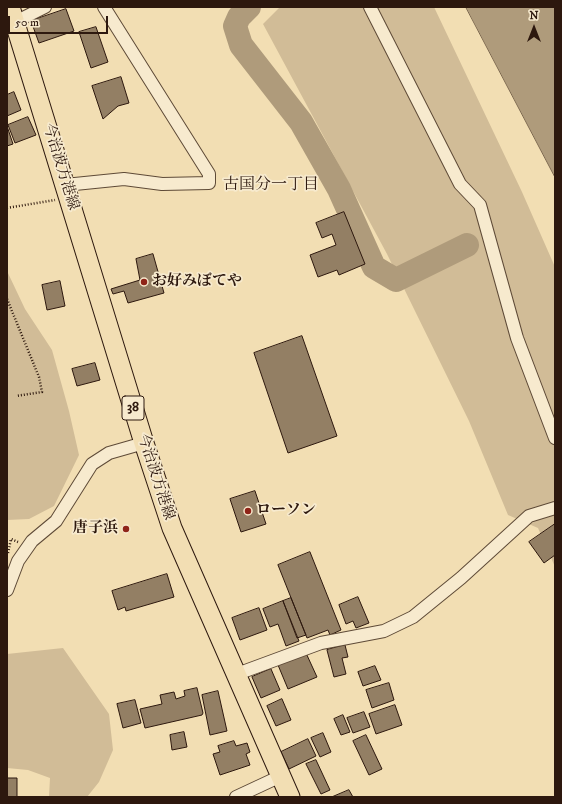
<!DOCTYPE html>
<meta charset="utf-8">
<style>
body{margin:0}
#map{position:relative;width:562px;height:804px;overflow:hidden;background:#f2deb3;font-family:"IM FELL DW Pica",serif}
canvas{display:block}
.frame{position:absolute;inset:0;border:8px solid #2d180e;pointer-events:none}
.north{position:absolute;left:514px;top:8px;width:40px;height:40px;-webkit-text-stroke:3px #f7eace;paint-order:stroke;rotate:0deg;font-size:11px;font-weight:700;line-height:16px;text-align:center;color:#2d180e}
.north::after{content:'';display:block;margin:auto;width:14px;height:18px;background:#2d180e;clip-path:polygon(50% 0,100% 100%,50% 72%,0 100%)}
.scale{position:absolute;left:8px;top:16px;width:100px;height:18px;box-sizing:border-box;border:2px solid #2d180e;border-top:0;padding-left:5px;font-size:12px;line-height:14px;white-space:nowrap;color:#2d180e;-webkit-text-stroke:3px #f7eace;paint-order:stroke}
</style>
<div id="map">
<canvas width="562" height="804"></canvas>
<div class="frame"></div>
<div class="north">N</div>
<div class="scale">50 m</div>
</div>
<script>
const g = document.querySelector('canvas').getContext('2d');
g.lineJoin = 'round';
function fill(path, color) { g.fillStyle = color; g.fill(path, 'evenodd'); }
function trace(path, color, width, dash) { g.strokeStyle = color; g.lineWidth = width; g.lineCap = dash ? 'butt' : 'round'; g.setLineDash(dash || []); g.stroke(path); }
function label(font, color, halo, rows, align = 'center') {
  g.font = font + ' "IM FELL DW Pica","Noto Serif JP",serif'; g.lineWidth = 3.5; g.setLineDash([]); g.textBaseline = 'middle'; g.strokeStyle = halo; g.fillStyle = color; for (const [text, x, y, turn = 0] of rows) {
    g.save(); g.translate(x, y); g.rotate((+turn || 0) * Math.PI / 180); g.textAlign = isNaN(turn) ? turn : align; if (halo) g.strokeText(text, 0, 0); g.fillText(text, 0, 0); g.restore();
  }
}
fill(new Path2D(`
 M280,7H434L522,192L555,267V567L538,528L508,515L469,421L387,254L263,24Z
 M7,271L25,309L52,350L69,411L79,455L54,506L29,519L7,520Z
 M63,648L109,714L113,750L99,782L87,797H49L50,778L28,770L7,768V654Z`), '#d1bc97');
const water = new Path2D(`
 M466,7H555V177Z`);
fill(water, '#af9b7b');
trace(water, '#7b674f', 1);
trace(new Path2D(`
 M249,7L239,17L235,26L241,45L301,122L339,189L374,267L396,280L467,245`), '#af9b7b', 24);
const building = new Path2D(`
 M66,9L74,31L39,43L31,21Z
 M96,27L108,62L91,68L79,32Z
 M121,77L129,103L118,106L103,119L92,86Z
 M14,92L21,110L7,116V95Z
 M28,117L36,135L15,143L8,125Z
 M8,129L13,144L7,146V130Z
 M344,212L365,264L339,275L337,270L318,277L310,255L336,245L332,234L322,238L316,223Z
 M153,254L164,293L128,303L124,291L113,294L111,289L140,280L136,259Z
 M60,281L65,306L47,310L42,285Z
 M302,336L337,436L288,453L254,353Z
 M95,363L100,380L77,386L72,369Z
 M255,491L266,524L241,532L230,499Z
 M555,524V555L544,563L529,542Z
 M310,552L341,630L330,635L328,630L307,638L278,565Z
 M167,574L174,597L126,611L125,607L118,610L112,591Z
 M358,597L369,623L356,628L353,621L346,624L339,605Z
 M291,598L306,635L297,638L283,601Z
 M283,601L299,641L286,646L278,624L270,627L263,609Z
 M259,608L267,630L240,640L232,618Z
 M345,645L348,657L342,658L346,674L334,677L327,650Z
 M306,653L317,677L288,689L278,665Z
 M375,666L381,680L363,686L358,672Z
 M271,669L280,690L261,698L252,677Z
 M389,683L394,700L372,708L366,690Z
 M197,688L203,713L202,715L145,728L140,709L162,704L160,695L174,692L176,699L185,696L184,691Z
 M218,691L227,731L210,735L202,695Z
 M282,699L291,720L276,726L267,706Z
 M135,700L141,723L123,728L117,704Z
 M395,705L402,725L376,734L369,714Z
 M364,712L370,727L353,733L347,718Z
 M343,715L350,732L341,735L334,719Z
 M184,732L187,747L172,750L170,735Z
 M323,733L331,752L320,757L311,738Z
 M366,735L382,769L369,775L353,741Z
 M308,739L316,756L289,769L281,752Z
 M234,741L236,746L247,743L250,752L246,754L250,765L220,775L213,754L220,752L218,746Z
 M316,760L330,790L321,794L306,764Z
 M7,778H17V797H7Z
 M349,790L353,797H332Z`);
fill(building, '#937f64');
trace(building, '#2d180e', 1);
const street = new Path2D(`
 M370,7L460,184L480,205L517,338L555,438
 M15,22L45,7
 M65,185L124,179L162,184L209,183V174L104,7
 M7,590L18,561L32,541L56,521L92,464L109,453L144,443
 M237,674L321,643L384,631L413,617L461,578L529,516L555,508
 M236,797L281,776`);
const primary = new Path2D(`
 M10,7L144,443L172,528L290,797`);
trace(street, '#5e4a37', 14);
trace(primary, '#2d180e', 21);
trace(new Path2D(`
 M7,208L55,200
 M7,299L39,377L42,392L16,396
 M8,553L11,539L18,542`), '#2d180e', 2.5, [1, 2]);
trace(street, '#f7eace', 12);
trace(primary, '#f2deb3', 19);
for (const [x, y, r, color] of [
 [144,282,4,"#8f2418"],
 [248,511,4,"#8f2418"],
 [126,529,4,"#8f2418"]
]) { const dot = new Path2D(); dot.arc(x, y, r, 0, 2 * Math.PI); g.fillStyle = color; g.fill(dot); trace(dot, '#f7eace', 1.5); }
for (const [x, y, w] of [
 [133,408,22]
]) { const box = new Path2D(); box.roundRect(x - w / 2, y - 12, w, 24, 3); g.fillStyle = '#f7eace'; g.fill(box); trace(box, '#2d180e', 1); }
label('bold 14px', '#2d180e', null, [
 ["38",133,408]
]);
label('15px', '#2d180e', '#f7eace', [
 ["今治波方港線",60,167,73],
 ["今治波方港線",155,477,72]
]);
label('bold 15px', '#2d180e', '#f7eace', [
 ["お好みぼてや",152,282],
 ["ローソン",256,511],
 ["唐子浜",118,529,"right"]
], 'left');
label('16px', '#2d180e', '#f7eace', [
 ["古国分一丁目",271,186]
]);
</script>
